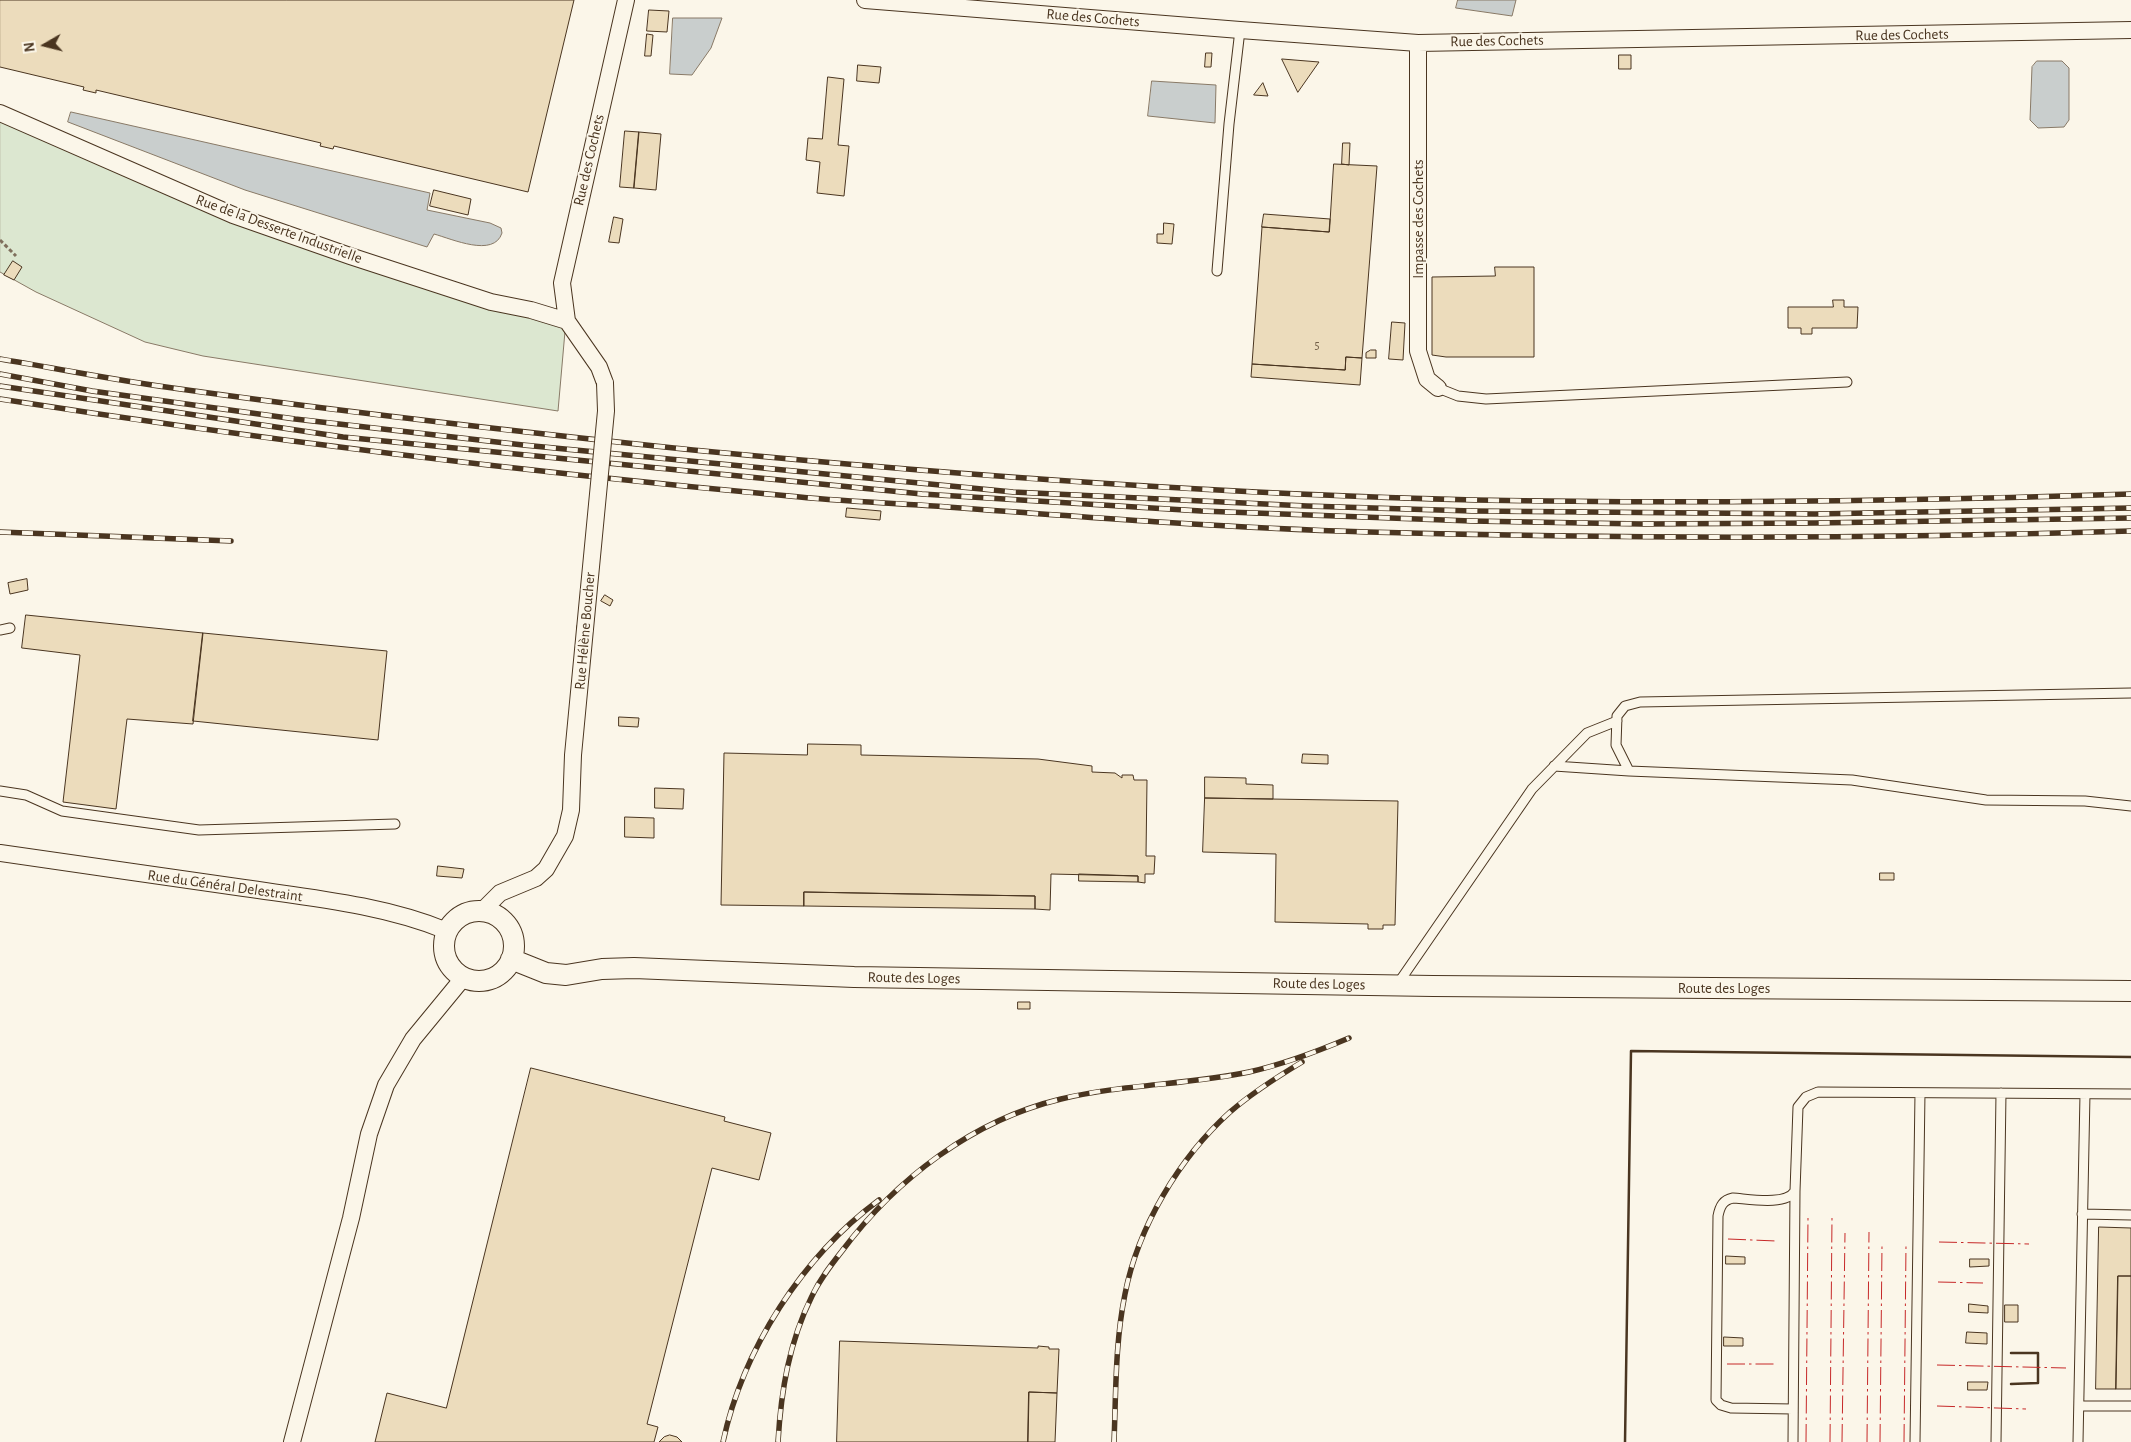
<!DOCTYPE html>
<meta charset="utf-8">
<style>
body{margin:0}
#map{position:relative;width:2131px;height:1442px;overflow:hidden;background:#fbf6e9;font-family:"Alegreya Sans",sans-serif}
canvas{display:block}
.north{position:absolute;left:20px;top:20px;width:50px;height:50px;-webkit-text-stroke:4px #fbf6e9;paint-order:stroke;rotate:262deg;font-size:14px;font-weight:700;line-height:20px;text-align:center;color:#4a3520}
.north::after{content:'';display:block;margin:auto;width:18px;height:22px;background:#4a3520;clip-path:polygon(50% 0,100% 100%,50% 72%,0 100%)}
</style>
<div id="map">
<canvas width="2131" height="1442"></canvas>
<div class="north">N</div>
</div>
<script>
const g = document.querySelector('canvas').getContext('2d');
g.lineJoin = 'round';
function fill(path, color) { g.fillStyle = color; g.fill(path, 'evenodd'); }
function trace(path, color, width, dash) { g.strokeStyle = color; g.lineWidth = width; g.lineCap = dash ? 'butt' : 'round'; g.setLineDash(dash || []); g.stroke(path); }
function label(font, color, halo, rows, align = 'center') {
  g.font = font + ' "Alegreya Sans",sans-serif'; g.lineWidth = 4; g.setLineDash([]); g.textBaseline = 'middle'; g.strokeStyle = halo; g.fillStyle = color; for (const [text, x, y, turn = 0] of rows) {
    g.save(); g.translate(x, y); g.rotate((+turn || 0) * Math.PI / 180); g.textAlign = isNaN(turn) ? turn : align; if (halo) g.strokeText(text, 0, 0); g.fillText(text, 0, 0); g.restore();
  }
}
const green = new Path2D(`
 M0,112L233,214L566,320L558,411L203,356L145,342L36,292L0,272Z`);
fill(green, '#dce7d0');
trace(green, '#887966', 1);
const water = new Path2D(`
 M1458,0H1516L1512,16L1456,8Z
 M673,18H722L711,48L692,75L670,74Z
 M2037,61H2062L2069,68V120L2064,127L2038,128L2030,120L2032,67Z
 M1152,81L1216,85L1215,123L1148,116Z
 M71,112L430,193L427,210L490,223L501,228L502,233C494,258 452,239 434,234L427,247L245,190L68,122Z`);
fill(water, '#c9cecd');
trace(water, '#887966', 1);
const building = new Path2D(`
 M0,0H574L528,192L334,146L333,149L320,146L321,143L96,90V93L83,90L84,87L0,67Z
 M649,10L669,11L667,32L647,31Z
 M647,34L653,35L651,56H645Z
 M1206,53H1212L1211,67H1205Z
 M1619,55H1631V69H1619Z
 M1282,59L1319,62L1298,92Z
 M858,65L881,67L879,83L857,81Z
 M828,77L844,79L838,145L849,146L844,196L817,193L820,162L806,160L808,138L822,139Z
 M1263,83L1268,96L1254,95Z
 M625,131L639,132L634,188L620,187Z
 M639,132L661,134L656,190L634,188Z
 M1343,143H1350L1349,165L1342,164Z
 M1334,164L1377,166L1362,358L1346,357L1345,370L1252,364L1262,227L1329,232Z
 M434,190L471,199L468,215L430,206Z
 M1264,214L1330,219L1329,232L1262,227Z
 M614,217L623,219L619,243L609,242Z
 M1164,223L1174,224L1172,244L1157,243V234H1163Z
 M13,261L22,267L14,280L4,275Z
 M1495,267H1534V357H1446L1432,355V277L1495,276Z
 M1833,300H1844V307H1858L1857,328H1812V334H1801V328H1788V307H1833Z
 M1392,322L1405,323L1403,360L1389,359Z
 M1371,350H1376V358H1366V353Z
 M1346,357L1362,358L1360,385L1251,377L1252,364L1345,370Z
 M847,508L881,511L880,520L846,517Z
 M27,579L28,590L10,594L8,583Z
 M605,595L613,600L610,606L601,601Z
 M26,615L203,633L193,724L127,719L116,809L63,802L80,655L22,648Z
 M203,633L387,651L378,740L193,721Z
 M619,717L639,718L638,727L619,726Z
 M808,744L861,745V755L1038,759L1092,766V772L1115,773L1122,778V775H1133L1134,780H1147L1146,856H1155L1154,874H1145V883L1138,882V876L1051,874L1050,910L1035,909V896L907,894L804,892V906L721,905L724,753L807,755Z
 M1303,754L1328,755V764L1302,763Z
 M1205,777L1246,778V784L1273,785V799L1205,798Z
 M655,788L684,789L683,809L655,808Z
 M1205,798L1398,801L1395,925H1383V929H1368V924L1275,922L1276,854L1203,852Z
 M625,817L654,818V838L625,837Z
 M438,866L464,869L462,878L437,876Z
 M1880,873H1894V880H1880Z
 M1079,874L1138,876V882L1079,881Z
 M804,892L1035,896V909L804,906Z
 M1018,1002H1030V1009H1018Z
 M531,1068L725,1117L724,1121L771,1133L759,1180L712,1168L647,1424L658,1427L654,1442H375L387,1393L446,1408Z
 M2099,1227L2131,1228V1276H2118L2116,1389H2096Z
 M1726,1256L1745,1257V1264H1726Z
 M1970,1259H1989V1266L1970,1267Z
 M2118,1276H2131V1389H2116Z
 M1969,1304L1988,1306V1313L1969,1312Z
 M2005,1305H2018V1322H2005Z
 M1967,1332L1987,1333V1344L1966,1343Z
 M1724,1337L1743,1338V1346H1724Z
 M840,1341L1038,1348V1346L1049,1347V1349H1059L1057,1393L1029,1392L1028,1442H837Z
 M1968,1382H1988L1987,1390H1968Z
 M1029,1392L1057,1393L1055,1442H1028Z
 M670,1435L677,1437L682,1442H659L664,1437Z`);
fill(building, '#ecdcbc');
trace(building, '#4a3520', 1);
const service = new Path2D(`
 M1217,271L1229,124L1240,30
 M1438,388L1458,396L1486,399L1847,382
 M0,630L10,628
 M1554,766L1629,771L1852,780L1986,800L2085,801L2131,806
 M1629,771L1616,745L1617,716L1625,706L1640,702L2131,693
 M0,791L26,795L62,811L199,830L395,824
 M1397,985L1532,789L1587,733L1617,721
 M2082,1214L2131,1215
 M2079,1406H2131
 M1793,1409L1731,1408L1721,1405L1716,1400L1718,1216C1720,1206 1723,1200 1733,1198C1749,1199 1786,1206 1795,1191L1798,1107L1806,1097L1818,1092L2131,1094
 M1793,1442L1795,1191
 M1915,1442L1920,1093
 M1996,1442L2001,1093
 M2078,1442L2085,1094`);
const minor = new Path2D(`
 M865,0L1240,30L1418,43L2131,30
 M1418,43V351L1427,379L1438,388
 M0,113L233,215L350,256L491,302L531,310L567,321
 M605,383L599,367L567,321L562,283L626,0
 M0,853C81,865 163,876 244,888C312,898 384,905 447,931
 M482,911L500,893L536,878L546,869L565,836L571,810L573,755L585,629
 M292,1442L351,1218L369,1134L386,1085L413,1039L464,977`);
const tertiary = new Path2D(`
 M444 946a35 35 0 1 1 70 0a35 35 0 1 1-70 0Z
 M511,959L546,973L566,975L602,969L634,968L854,977L1433,986L2131,991`);
trace(service, '#4a3520', 11);
trace(minor, '#4a3520', 18);
trace(tertiary, '#4a3520', 22);
trace(new Path2D(`
 M0,240L16,256`), '#7f6f5c', 3, [4, 2.5]);
trace(service, '#fbf6e9', 9);
trace(minor, '#fbf6e9', 16);
trace(tertiary, '#fbf6e9', 20);
const rail = new Path2D(`
 M0,359C60,369 120,381 180,389C351,413 521,432 693,450C953,475 1214,494 1475,500C1694,504 1913,501 2131,494
 M0,374L92,391L295,419L523,445L1013,492L1307,506L1472,511L1815,514L2131,508
 M0,386L343,437L922,494L1201,511L1471,521L1642,524L1815,523L2131,518
 M0,399C262,440 525,472 789,496C846,502 904,503 961,508C1096,518 1232,528 1368,532C1622,539 1877,539 2131,531
 M0,532L231,541
 M723,1442C743,1349 802,1257 879,1200
 M778,1442C781,1391 789,1342 812,1296C820,1279 831,1265 842,1251C896,1179 973,1120 1061,1099C1123,1084 1187,1085 1249,1072C1284,1064 1316,1052 1349,1038
 M1114,1442C1116,1393 1115,1343 1125,1294C1138,1227 1179,1158 1230,1112C1252,1093 1277,1077 1302,1062`);
trace(rail, '#4a3520', 5.5);
trace(rail, '#fbf6e9', 4, [11]);
const minorBridge = new Path2D(`
 M585,629L606,411L605,383`);
trace(minorBridge, '#4a3520', 18, []);
trace(minorBridge, '#fbf6e9', 16);
trace(new Path2D(`
 M2011,1384L2038,1383V1353H2011
 M1625,1442L1631,1051L2131,1057`), '#4a3520', 2.5);
trace(new Path2D(`
 M1728,1239L1776,1241
 M1939,1242L2029,1244
 M1938,1282L1983,1283
 M1727,1364H1775
 M1937,1365L2066,1368
 M1937,1406L2026,1409
 M1806,1442L1808,1218
 M1830,1442L1832,1218
 M1842,1442L1845,1233
 M1867,1442L1869,1232
 M1880,1442L1882,1246
 M1904,1442L1906,1245`), '#c62828', 1, [18, 4, 2.5, 4]);
label('12px', '#725f47', null, [
 ["5",1317,345]
]);
label('15px', '#4a3520', '#fbf6e9', [
 ["Rue des Cochets",1093,18,5],
 ["Rue des Cochets",1902,35,-1],
 ["Rue des Cochets",1497,41,-1],
 ["Rue des Cochets",589,160,-77],
 ["Impasse des Cochets",1418,219,-90],
 ["Rue de la Desserte Industrielle",279,229,20],
 ["Rue Hélène Boucher",585,631,-85],
 ["Rue du Général Delestraint",225,886,8],
 ["Route des Loges",914,978,1],
 ["Route des Loges",1319,984,1],
 ["Route des Loges",1724,988]
]);
</script>
